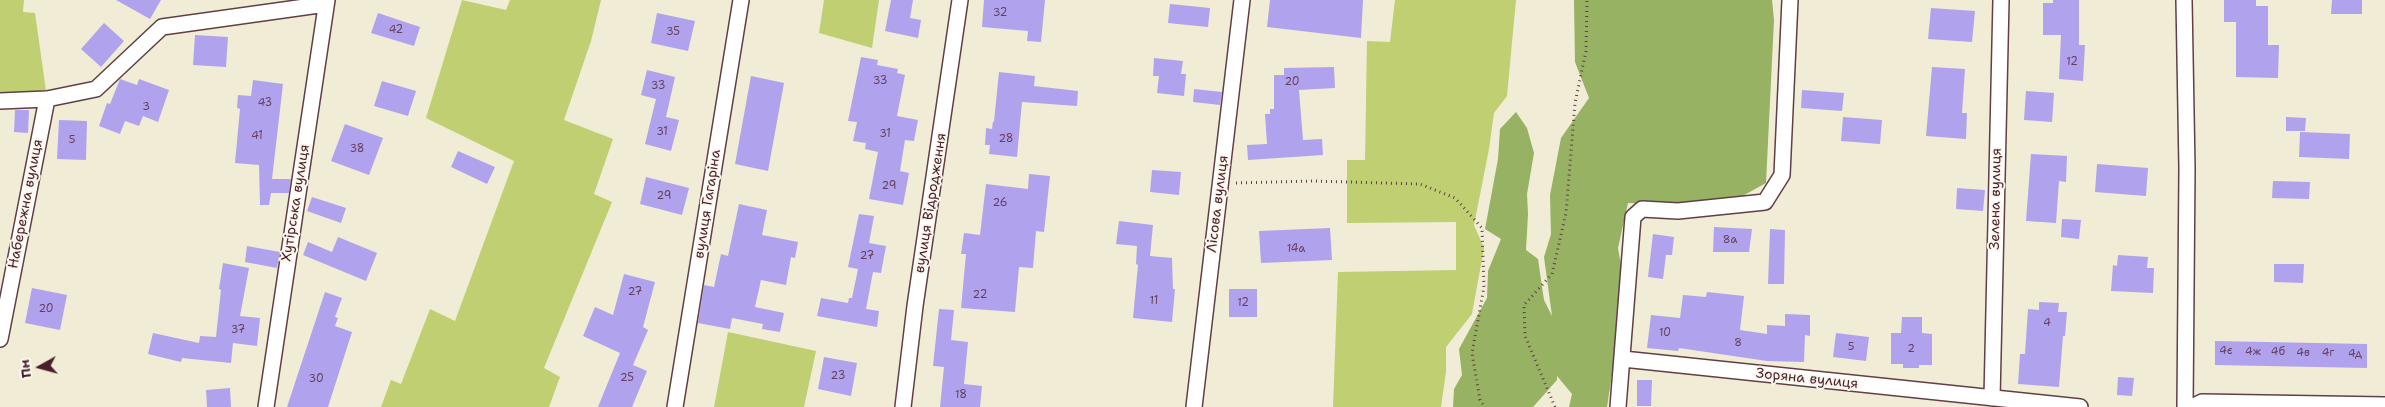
<!DOCTYPE html>
<meta charset="utf-8">
<style>
body{margin:0}
#map{position:relative;width:2385px;height:407px;overflow:hidden;background:#f1ecd6;font-family:"Shantell Sans",sans-serif}
canvas{display:block}
.north{position:absolute;left:15px;top:342px;width:50px;height:50px;-webkit-text-stroke:4px #fbf7ec;paint-order:stroke;rotate:263deg;font-size:14px;font-weight:700;line-height:20px;text-align:center;color:#4a1f2b}
.north::after{content:'';display:block;margin:auto;width:18px;height:22px;background:#4a1f2b;clip-path:polygon(50% 0,100% 100%,50% 72%,0 100%)}
</style>
<div id="map">
<canvas width="2385" height="407"></canvas>
<div class="north">Пн</div>
</div>
<script>
const g = document.querySelector('canvas').getContext('2d');
g.lineJoin = 'round';
function fill(path, color) { g.fillStyle = color; g.fill(path, 'evenodd'); }
function trace(path, color, width, dash) { g.strokeStyle = color; g.lineWidth = width; g.lineCap = dash ? 'butt' : 'round'; g.setLineDash(dash || []); g.stroke(path); }
function label(font, color, halo, rows, align = 'center') {
  g.font = font + ' "Shantell Sans",sans-serif'; g.lineWidth = 4; g.setLineDash([]); g.textBaseline = 'middle'; g.strokeStyle = halo; g.fillStyle = color; for (const [text, x, y, turn = 0] of rows) {
    g.save(); g.translate(x, y); g.rotate((+turn || 0) * Math.PI / 180); g.textAlign = isNaN(turn) ? turn : align; if (halo) g.strokeText(text, 0, 0); g.fillText(text, 0, 0); g.restore();
  }
}
fill(new Path2D(`
 M0,0H24L23,12L35,13L46,91L0,96Z
 M462,0L506,10L510,0H601L591,41L564,120L613,139L594,194L612,202L544,368L560,377L549,407H381L391,380L401,384L430,309L455,321L514,161L426,118Z
 M824,0H879L872,48L819,33Z
 M1395,0H1516L1507,96L1494,113L1489,149L1474,225L1484,248L1472,314L1446,347V372L1441,407H1333L1338,272L1456,270V222L1347,223V160H1365L1367,41L1390,42Z
 M728,332L816,351L804,407H714Z`), '#bfcf71');
fill(new Path2D(`
 M1574,0H1772L1774,20L1766,183L1737,199L1695,209L1659,204L1628,203L1618,248L1625,289L1607,407H1569L1572,394L1557,376V380L1533,407H1453L1454,389L1462,375L1459,349L1487,298L1488,271L1501,239L1485,229L1498,159L1500,129L1516,112L1527,128L1534,153L1527,194L1528,214L1526,250L1538,259L1544,300L1552,316L1544,257L1551,234L1550,195L1561,138L1589,98L1575,62Z`), '#97b263');
fill(new Path2D(`
 M116,0H161L150,19Z
 M891,0H913L910,18L921,20L918,38L885,31Z
 M984,0H1045L1041,42L1027,41L1028,31L982,27Z
 M1270,0H1363L1361,38L1267,27Z
 M2053,0H2079V45H2085L2083,81L2059,79L2061,35H2043V3H2053Z
 M2224,0H2256V6H2268V45H2279L2278,78L2236,77V22H2224Z
 M2332,0H2362V14H2331Z
 M1170,4L1210,8L1208,27L1168,23Z
 M1931,8L1975,11L1972,42L1928,39Z
 M378,13L420,27L414,46L371,33Z
 M657,13L695,21L688,51L651,43Z
 M104,23L124,41L101,67L81,49Z
 M195,35L228,37L226,67L193,65Z
 M861,57L878,60L877,65L898,69L897,73L905,75L897,116L918,120L914,141L905,140L900,171L909,173L903,205L869,199L878,152L865,149L866,143L853,141L857,122L848,121Z
 M1154,58L1183,61L1181,74H1186L1184,96L1157,93L1159,76H1153Z
 M1334,67L1335,88L1299,90L1303,140L1322,139L1323,155L1248,160L1247,145L1267,144L1265,114H1270V109H1274V75H1284V68Z
 M1932,67L1965,69L1962,113H1967L1966,139L1926,136Z
 M647,70L675,77L666,117L679,120L671,151L645,144L656,99L641,95Z
 M999,72L1035,76L1034,86L1078,91L1077,106L1022,102L1017,157L989,154L990,145H985L986,128L992,129L993,121L994,122Z
 M751,76L784,83L768,171L735,164Z
 M120,79L137,85L139,79L169,90L158,122L143,116L139,126L125,121L120,134L99,126L107,103L110,104Z
 M253,80L283,84L272,179H291L289,193H271L269,205H260L259,165L235,163L240,109L237,108L238,95L251,96Z
 M382,81L416,91L408,116L374,106Z
 M1194,89L1222,92L1220,105L1193,102Z
 M1802,90L1844,93L1842,111L1801,108Z
 M2026,91L2054,93L2052,122L2024,120Z
 M15,110H29L28,133L14,132Z
 M1843,117L1882,120L1880,144L1841,141Z
 M2286,117L2306,118L2305,131H2286Z
 M59,120L87,121L86,160L57,159Z
 M345,124L383,138L369,175L331,161Z
 M2300,132L2350,134L2349,159L2299,157Z
 M458,151L495,167L487,184L451,167Z
 M2031,154L2067,156L2066,182L2059,181L2056,223L2026,221Z
 M2097,164L2148,168L2146,196L2095,192Z
 M1152,170L1181,172L1179,195L1150,192Z
 M1029,174L1050,176L1044,232L1036,231L1033,268L1019,267L1015,312L961,308L966,254H961L964,233L980,235L986,184L1028,189Z
 M646,177L689,188L682,215L640,204Z
 M2273,181L2310,182L2309,199L2272,198Z
 M1957,188L1985,190L1983,211L1956,209Z
 M312,197L346,208L341,223L307,211Z
 M739,204L767,210L762,235L798,242L795,258L791,257L786,285L761,280L755,307L784,313L780,332L762,329L763,324L732,318L730,329L698,323L704,285L714,287L721,254L728,256Z
 M859,214L874,216L869,243L886,246L881,273L873,272L866,309L879,311L877,327L817,316L821,298L848,303L849,298H852L858,269L848,267Z
 M2062,219L2081,220L2079,239L2061,237Z
 M1119,221L1153,225L1150,256L1172,258L1173,289H1175L1172,322L1133,318L1138,265L1136,264L1137,246L1116,244Z
 M1714,227L1752,229L1749,252H1713Z
 M1330,228L1332,260L1261,263L1259,231Z
 M1770,229L1785,230L1784,284H1768Z
 M1653,234L1674,237L1672,255H1666L1663,279L1648,277Z
 M338,237L377,253L366,281L303,255L308,242L332,252Z
 M247,246L280,252L277,268L245,262Z
 M2118,255L2148,257L2147,268H2154L2153,293L2111,291L2113,265L2117,266Z
 M223,263L249,268L240,316L260,318L257,346L233,343L231,363L182,358L181,362L148,354L153,333L199,343L200,336L216,337L221,290L219,289Z
 M2274,264H2304L2303,283L2274,282Z
 M624,274L655,282L643,327L648,330L633,365L647,371L632,407H598L620,353L583,336L595,307L613,315Z
 M32,288L67,295L60,330L25,323Z
 M1229,289H1257V317H1229Z
 M325,292L342,298L335,317L338,318L335,326L352,332L328,407H287Z
 M1707,292L1744,296L1740,330L1767,334V325L1785,326V314L1810,315V336L1805,335L1804,362L1767,361L1679,348L1678,351L1647,348L1651,315L1680,318L1683,295L1706,297Z
 M2039,302L2059,303L2058,312H2067L2065,336H2063L2059,387L2018,384L2020,354H2025L2028,309L2039,310Z
 M939,309L954,310L951,340L968,342L964,384L982,386L980,407H940L944,367L933,366Z
 M1902,317H1922V333L1932,334V365H1919V368H1903V364H1891V333H1901Z
 M1836,333L1869,337L1866,361L1833,357Z
 M2215,341L2367,344V368L2215,365Z
 M824,357L857,363L851,396L818,389Z
 M2118,377L2134,378L2132,396L2117,395Z
 M1637,380H1652L1651,406H1637Z
 M230,388L231,407H207L206,390Z`), '#b1a2ee');
const minor = new Path2D(`
 M2184,0L2187,168L2185,407
 M0,101L47,99L96,89L162,27L326,4
 M0,339L47,99
 M1623,359L2080,407
 M1992,398L2001,0
 M266,407L327,0
 M675,407L741,0
 M903,407L915,306L960,0
 M1194,407L1242,0
 M1618,407L1633,217L1642,209L1678,211L1765,202L1782,175L1790,0
 M2192,407L2202,402L2385,405`);
trace(minor, '#633e45', 18);
trace(new Path2D(`
 M1236,183L1312,181L1420,184L1455,198L1482,228L1484,287L1472,353L1480,400L1485,407
 M1555,407L1525,336L1524,305L1552,274L1566,213L1575,103L1586,51L1587,0`), '#633e45', 3, [1, 4]);
trace(minor, '#fff', 15);
label('11px', '#64405c', null, [
 ["32",1000,13],
 ["42",396,30],
 ["35",673,32],
 ["12",2072,62],
 ["33",880,81],
 ["20",1292,82],
 ["33",658,86],
 ["43",265,103],
 ["3",146,107],
 ["31",662,132],
 ["31",885,134],
 ["41",257,136],
 ["28",1006,139],
 ["5",72,140],
 ["38",357,149],
 ["29",889,186],
 ["29",664,196],
 ["26",1000,203],
 ["8а",1730,240],
 ["14а",1296,249],
 ["27",867,256],
 ["27",635,292],
 ["22",980,295],
 ["11",1154,301],
 ["12",1243,303],
 ["20",46,309],
 ["4",2047,323],
 ["37",238,330],
 ["10",1665,333],
 ["8",1738,343],
 ["5",1851,347],
 ["2",1911,349],
 ["4є",2226,351],
 ["4ж",2253,352],
 ["4б",2278,352],
 ["4в",2303,353],
 ["4г",2328,353],
 ["4д",2355,354],
 ["23",838,376],
 ["25",627,378],
 ["30",316,379],
 ["18",961,395]
]);
label('14px', '#4a1f2b', '#fbf7ec', [
 ["Зелена вулиця",1996,199,-89],
 ["Хутірська вулиця",296,203,-81],
 ["вулиця Відродження",931,203,-81],
 ["Набережна вулиця",26,204,-79],
 ["вулиця Гагаріна",708,204,-81],
 ["Лісова вулиця",1218,204,-83],
 ["Зоряна вулиця",1807,379,6]
]);
</script>
